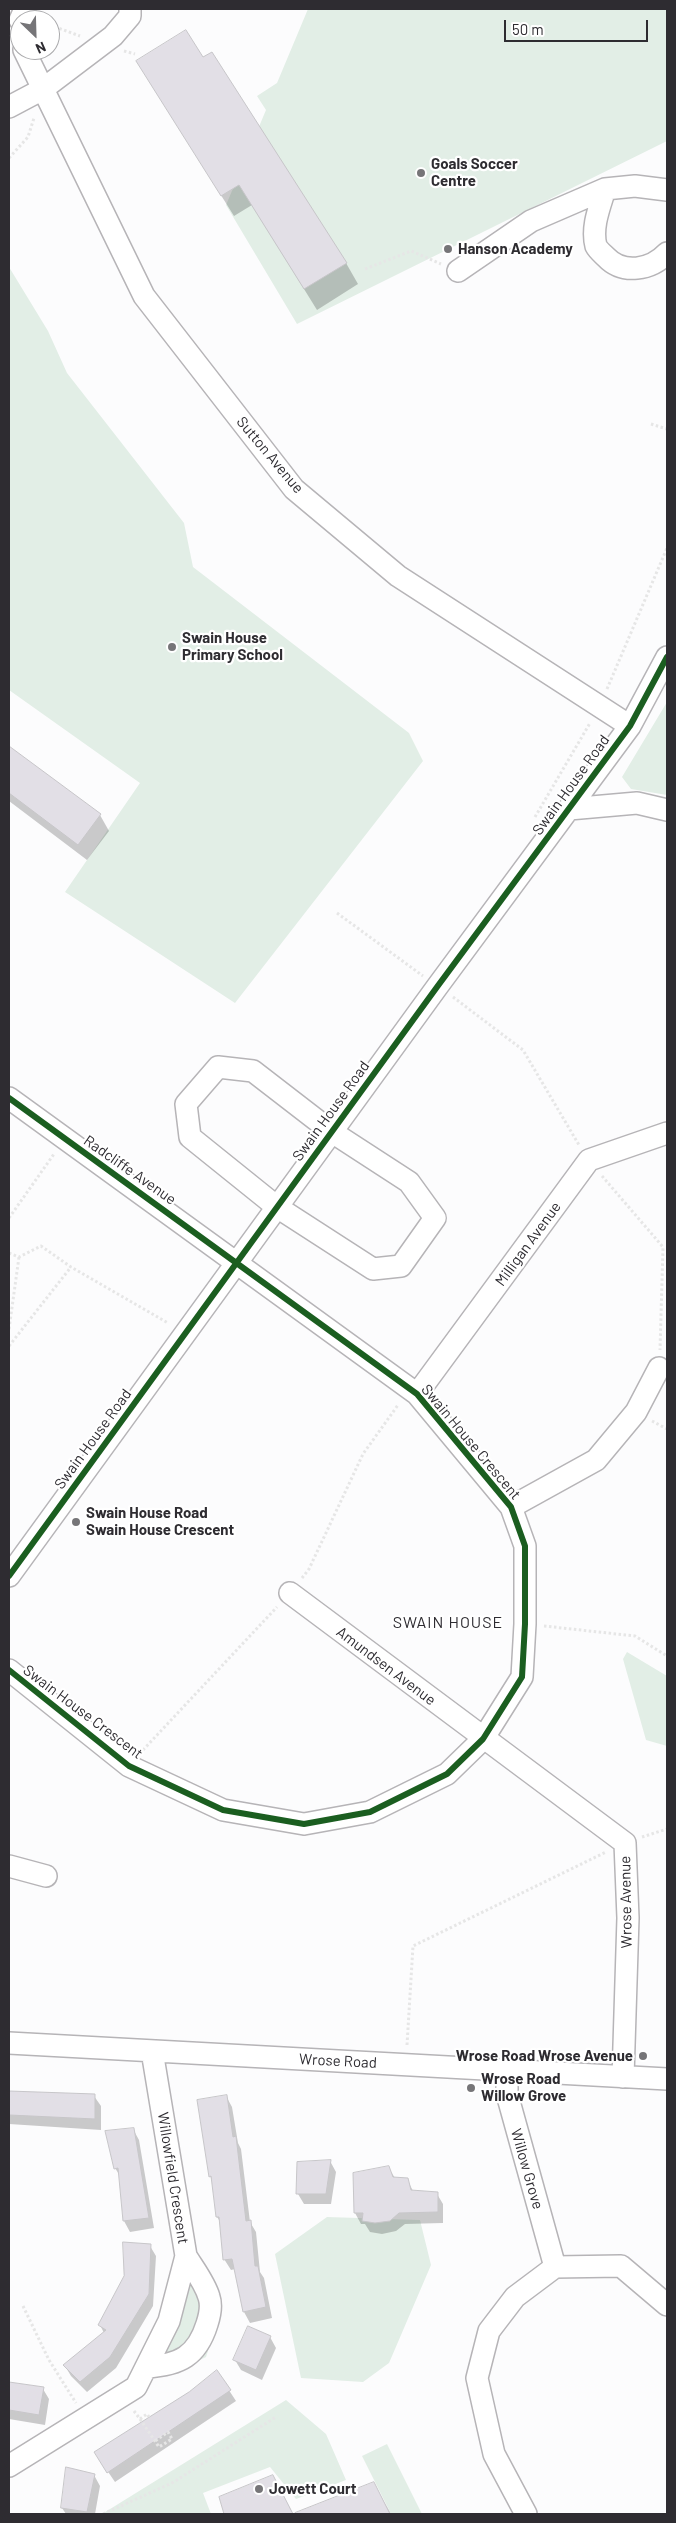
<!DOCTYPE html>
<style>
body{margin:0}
#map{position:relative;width:676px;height:2523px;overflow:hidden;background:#fcfcfd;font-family:Barlow,sans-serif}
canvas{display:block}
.frame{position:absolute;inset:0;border:10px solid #2e2c31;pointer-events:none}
.north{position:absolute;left:10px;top:10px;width:50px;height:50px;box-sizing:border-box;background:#fff;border:1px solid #ababad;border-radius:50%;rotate:156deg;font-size:14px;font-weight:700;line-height:20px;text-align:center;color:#2e2c31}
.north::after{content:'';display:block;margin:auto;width:18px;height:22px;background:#767578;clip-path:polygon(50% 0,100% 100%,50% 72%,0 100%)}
.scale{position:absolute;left:504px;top:20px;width:144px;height:22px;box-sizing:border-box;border:2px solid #2e2c31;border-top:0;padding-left:6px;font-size:15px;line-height:18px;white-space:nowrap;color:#2e2c31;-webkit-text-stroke:4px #fff;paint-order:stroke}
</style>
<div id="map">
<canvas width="676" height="2523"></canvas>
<div class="frame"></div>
<div class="north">N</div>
<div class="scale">50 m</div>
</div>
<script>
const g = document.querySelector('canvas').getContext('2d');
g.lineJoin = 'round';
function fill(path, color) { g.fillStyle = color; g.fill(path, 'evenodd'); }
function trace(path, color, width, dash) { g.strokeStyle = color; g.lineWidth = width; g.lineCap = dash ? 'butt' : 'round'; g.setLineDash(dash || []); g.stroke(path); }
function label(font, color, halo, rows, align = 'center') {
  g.font = font + ' Barlow,sans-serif'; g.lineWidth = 4.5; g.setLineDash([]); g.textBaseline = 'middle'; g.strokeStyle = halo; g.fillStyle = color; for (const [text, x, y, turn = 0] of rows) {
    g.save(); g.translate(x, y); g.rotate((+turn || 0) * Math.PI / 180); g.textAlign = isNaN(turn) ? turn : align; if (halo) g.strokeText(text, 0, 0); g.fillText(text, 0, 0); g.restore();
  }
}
fill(new Path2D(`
 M308,9H667V141L297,324L226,205L266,110L257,96L277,83Z
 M9,267L48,331L67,373L184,523L193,567L409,733L423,761L235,1003L65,892L140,783L9,690Z
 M667,702V795L631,789L622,777Z
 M627,1652L667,1676V1746L646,1740L623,1659Z
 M327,2217L420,2220L431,2265L389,2363L363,2382L301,2378L275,2254Z
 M186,2256L218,2320L206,2357L177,2371L144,2364Z
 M286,2400L326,2434L346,2480L296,2499L270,2467L203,2493L211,2514H102Z
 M387,2444L422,2514H391L362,2456Z`), '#e2eee6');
fill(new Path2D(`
 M150,82L346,263L358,284L317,310L252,205L234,216Z
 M9,747L100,815L109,831L87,860L9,801Z
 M9,2093L94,2096L101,2106V2130L9,2124Z
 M226,2096L232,2107L238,2143L241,2149L250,2222L256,2232L260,2272L264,2278L272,2318L250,2323L244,2312L235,2269L231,2270L224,2259L221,2223L217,2217L213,2182L210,2176Z
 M133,2129L139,2140L154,2228L130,2232L124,2221L120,2176L115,2168Z
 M330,2161L336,2172L331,2204H304L298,2194Z
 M388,2167L395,2178L407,2179L413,2191L437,2194L443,2204V2223L405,2224L396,2231L382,2234L370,2232L365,2224H361L355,2213V2174Z
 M150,2246L156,2256L153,2306L116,2368L87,2392L71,2376L65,2366L104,2333L100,2325Z
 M270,2337L276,2348L262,2380L241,2370L235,2360Z
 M217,2372L236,2401L115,2482L102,2463Z
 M9,2383L43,2389L49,2399L45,2425L9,2419Z
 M94,2475L100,2486L95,2514H66L62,2508Z
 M272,2476L293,2514H225L220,2497Z
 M374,2484L391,2514H296Z`), '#0003');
const building = new Path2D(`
 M186,30L203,57L212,52L347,263L304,289L239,185L221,196L136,61Z
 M9,746L101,814L78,845L9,793Z
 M9,2091L95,2094V2119L9,2115Z
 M227,2095L233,2137L236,2136L246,2221L251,2220L255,2266H258L266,2307L243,2312L232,2259L223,2260L219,2217H216L211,2176L209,2177L197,2100Z
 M134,2128L149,2218L123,2221L118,2168L114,2169L105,2131Z
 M331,2160L326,2194H296L297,2162Z
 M389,2166L393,2177L408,2178L411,2190L438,2192V2212L399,2213L390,2221L375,2223L362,2221L363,2213H354L353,2173Z
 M123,2242L151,2244L149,2294L110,2357L80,2382L63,2365L106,2330L98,2325L124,2276Z
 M248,2326L271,2336L256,2370L233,2360Z
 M217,2370L231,2390L107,2473L94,2452L189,2392Z
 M9,2382L44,2387L39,2415L9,2410Z
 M66,2467L95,2474L87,2512L61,2508Z
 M273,2475L293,2514H224L219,2497Z
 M374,2482L390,2514H295V2513Z`);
fill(building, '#e2dfe6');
trace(building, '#c7c6c9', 1);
const minor = new Path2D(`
 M20,20L25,9
 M24,50L144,296L294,489L398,576L630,726
 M9,107L43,89L113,36L130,16V9
 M605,189C600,206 591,227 596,246C598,250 603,254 606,257C623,275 651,270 667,253
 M458,271L531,221L605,189L635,186L667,190
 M569,809L637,803L667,810
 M218,1067L253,1071L332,1132L409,1182L435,1218L401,1266L373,1269L277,1207L190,1137L186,1104Z
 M9,1098L417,1394L511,1507L525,1546V1624L522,1677L483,1739L447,1774L370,1812L304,1824L223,1810L129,1766L9,1670
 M417,1394L589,1160L667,1133
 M511,1507L596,1460L636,1412L659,1368
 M9,1576L437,987L630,726L667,657
 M290,1593L625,1843L628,1918L623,2077
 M9,1866L46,1876
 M9,2043L667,2079
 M507,2070V2094L555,2267
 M146,2367C180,2365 197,2356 207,2324C210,2315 212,2306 209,2297C205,2283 194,2269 186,2256
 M9,2466L136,2387L169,2321L186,2256L152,2051
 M526,2514L494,2454L477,2378L489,2331L515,2297L555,2267L621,2266L667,2305`);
trace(minor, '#b6b4b7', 24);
trace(new Path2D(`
 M50,25L80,36
 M124,51L135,54
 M9,158L28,137L34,118
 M365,269L411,251L441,264
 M651,424L667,429
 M607,689L667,548
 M535,817L590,723
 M337,913L423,976
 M453,997L523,1050L579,1145
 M602,1176L663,1247L660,1350
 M9,1218L54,1154
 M9,1253L19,1257L41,1246L71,1267L168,1323
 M9,1329L19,1257
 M9,1346L71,1267
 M652,1421L667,1429
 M302,1578L309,1569L363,1454L398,1405
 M544,1626L635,1636L667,1656
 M143,1750L277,1607
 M642,1837L667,1829
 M407,2045L413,1946L606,1852
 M23,2306L49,2360L76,2403
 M134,2411L140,2419L147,2414L149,2417
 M140,2419L159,2447L172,2439L168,2432L155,2441
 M103,2514L172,2483L276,2417`), '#e6e6e6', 3, [2.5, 2.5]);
trace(minor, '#fff', 21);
trace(new Path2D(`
 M9,1098L417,1394L511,1507L525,1546V1624L522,1677L483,1739L447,1774L370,1812L304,1824L223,1810L129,1766L9,1670
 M9,1576L437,987L630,726L667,657`), '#1b5e20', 6);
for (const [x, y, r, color] of [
 [421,173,5,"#767578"],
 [448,249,5,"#767578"],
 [172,647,5,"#767578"],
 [76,1522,5,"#767578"],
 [643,2056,5,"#767578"],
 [471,2088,5,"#767578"],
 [259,2489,5,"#767578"]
]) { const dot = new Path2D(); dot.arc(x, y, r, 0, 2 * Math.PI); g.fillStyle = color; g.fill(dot); trace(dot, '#fff', 2); }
label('bold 15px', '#2e2c31', '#fff', [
 ["Goals Soccer",431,164],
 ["Centre",431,181],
 ["Hanson Academy",458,249],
 ["Swain House",182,638],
 ["Primary School",182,655],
 ["Swain House Road",86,1513],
 ["Swain House Crescent",86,1530],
 ["Wrose Road Wrose Avenue",633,2056,"right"],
 ["Wrose Road",481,2079],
 ["Willow Grove",481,2096],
 ["Jowett Court",269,2489]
], 'left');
label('15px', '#2e2c31', '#fff', [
 ["Sutton Avenue",270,455,50],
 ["Swain House Road",571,785,-54],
 ["Swain House Road",331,1111,-54],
 ["Radcliffe Avenue",130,1170,35],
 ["Milligan Avenue",528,1244,-54],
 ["Swain House Road",93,1439,-54],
 ["Swain House Crescent",471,1442,50],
 ["Amundsen Avenue",386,1666,37],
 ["Swain House Crescent",83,1712,37],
 ["Wrose Avenue",626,1902,-91],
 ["Wrose Road",338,2061,3],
 ["Willow Grove",527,2169,74],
 ["Willowfield Crescent",173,2178,81]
]);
g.letterSpacing = '1px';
label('16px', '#2e2c31', '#fff', [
 ["SWAIN HOUSE",448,1623]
]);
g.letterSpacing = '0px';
</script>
